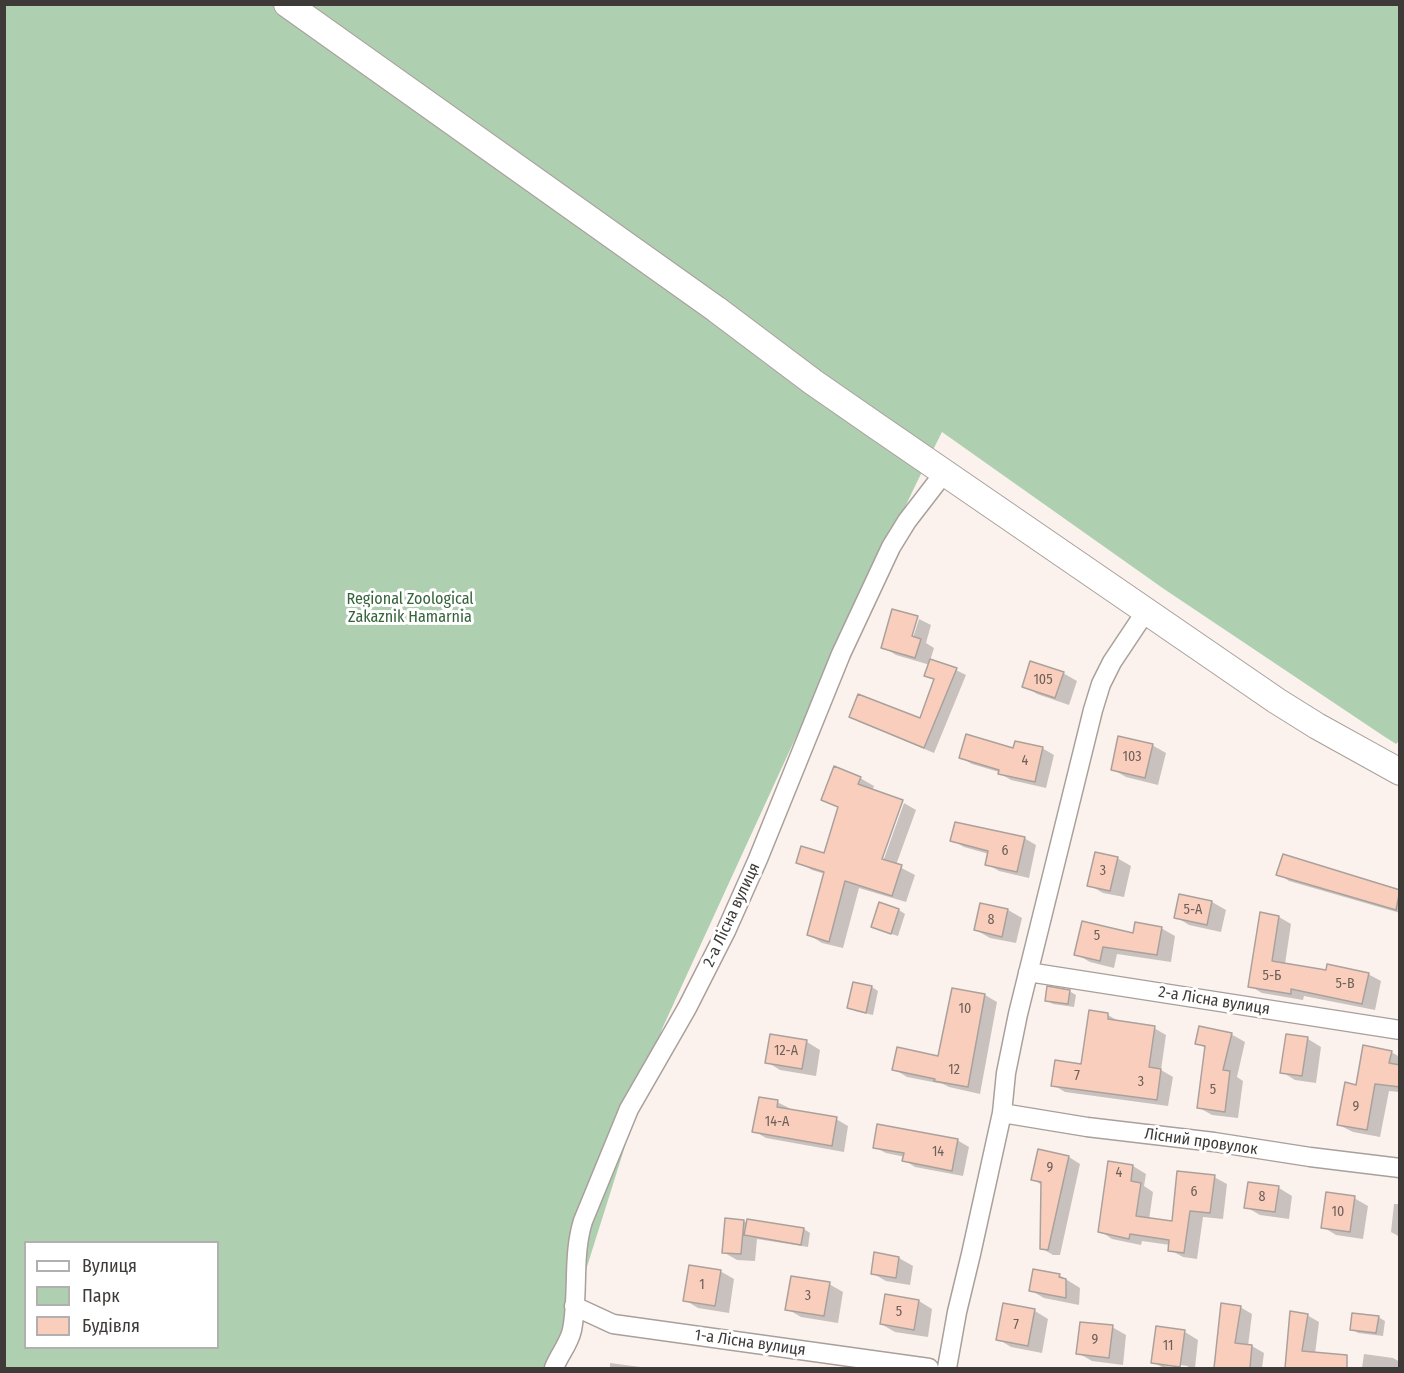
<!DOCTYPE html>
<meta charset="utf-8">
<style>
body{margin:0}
#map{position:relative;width:1404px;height:1373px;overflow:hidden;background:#fcf2ed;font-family:"Fira Sans Condensed",sans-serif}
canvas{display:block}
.frame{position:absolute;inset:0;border:6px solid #3e3a38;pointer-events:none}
.legend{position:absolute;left:24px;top:1241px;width:195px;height:108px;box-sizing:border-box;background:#fff;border:2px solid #b2b0af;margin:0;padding:8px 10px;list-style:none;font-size:18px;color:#3e3a38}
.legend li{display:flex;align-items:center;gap:12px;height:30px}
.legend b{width:30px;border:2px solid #b2b0af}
</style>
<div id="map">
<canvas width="1404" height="1373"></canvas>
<div class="frame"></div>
<ul class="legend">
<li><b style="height:8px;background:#fff"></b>Вулиця</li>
<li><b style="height:16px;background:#afcfb1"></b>Парк</li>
<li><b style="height:16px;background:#f9cebc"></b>Будівля</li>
</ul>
</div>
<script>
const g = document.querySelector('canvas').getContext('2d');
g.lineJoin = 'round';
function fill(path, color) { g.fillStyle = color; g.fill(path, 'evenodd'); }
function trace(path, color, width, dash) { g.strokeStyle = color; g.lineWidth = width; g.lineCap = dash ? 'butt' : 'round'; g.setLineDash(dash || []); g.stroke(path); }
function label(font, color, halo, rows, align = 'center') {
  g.font = font + ' "Fira Sans Condensed",sans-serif'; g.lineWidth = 6; g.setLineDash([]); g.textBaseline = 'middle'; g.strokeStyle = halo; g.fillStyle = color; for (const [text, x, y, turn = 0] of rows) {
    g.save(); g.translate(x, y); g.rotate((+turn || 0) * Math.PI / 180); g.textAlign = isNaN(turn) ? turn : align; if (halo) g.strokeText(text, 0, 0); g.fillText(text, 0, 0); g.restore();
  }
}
fill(new Path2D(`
 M5,5H1399L1400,740L1396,744L1382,735L1164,589L942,432L916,484L789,752L662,1029L555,1368H5ZM26,1242H218V1348H26Z`), '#afcfb1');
fill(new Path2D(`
 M893,610L917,618L931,625L926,643L934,648L930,661L956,670L966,675L934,753L860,722L850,717L859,695L921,720L935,680L926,675L930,665L896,655L883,647ZM916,619H919L911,644L909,643Z
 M1063,673L1077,681L1069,705L1037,694L1024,686Z
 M1152,745L1166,753L1158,785L1126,777L1112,769Z
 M1042,748L1054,755L1046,788L1011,780L999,773V772L972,764L961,758L1015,750Z
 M860,778L874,786L872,791L903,802H901L878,866L881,867L904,803L916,810L896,865L915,875L906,902L859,888L843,948L822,943L809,935L825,874L812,870L798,862L825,855L839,808L823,799Z
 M1024,838L1036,845L1029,878L999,871L987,864L989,854L964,847L952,840Z
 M1117,858L1131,866L1124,897L1103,893L1089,885Z
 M1278,874L1400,891V913L1289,881Z
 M1180,896L1212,902L1226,910L1221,932L1189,925L1176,917Z
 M981,905L1008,910L1022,918L1016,943L990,938L976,930Z
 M899,910L905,914L898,936L879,930L873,927Z
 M1279,917L1291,924L1285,964L1327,971L1368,974L1381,981L1375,1010L1304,996L1303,1000L1262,993L1250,986Z
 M1161,928L1175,936L1171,962L1117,954L1114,968L1090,962L1076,954L1135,934Z
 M872,987L878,991L873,1015L855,1011L849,1007Z
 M953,989L985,995L997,1002L980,1094L949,1087L943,1084L907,1077L894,1069L939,1057Z
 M1069,991L1076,995L1074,1007L1053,1004L1046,1000Z
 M1108,1015L1120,1022L1154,1028L1166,1035L1161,1070L1173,1077L1168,1106L1065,1092L1053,1085L1083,1066Z
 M1231,1034L1245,1042L1237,1077L1243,1081L1238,1118L1212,1115L1198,1107L1207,1049L1197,1043Z
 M771,1036L807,1042L820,1050L816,1076L780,1070L767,1062Z
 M1287,1036L1308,1039L1321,1047L1316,1083L1295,1080L1282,1072Z
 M1391,1052L1400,1057V1092L1389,1091L1380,1137L1353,1132L1339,1125L1357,1086Z
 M777,1102L789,1108V1110L836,1119L848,1126L844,1152L766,1138L754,1131Z
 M957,1140L969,1147L963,1176L915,1167L904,1160L905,1157L886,1153L874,1147Z
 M1039,1150L1069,1157L1080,1164L1060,1255H1053L1041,1248L1042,1185L1032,1179Z
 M1110,1163L1133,1166L1146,1174L1144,1186L1153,1192L1149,1220L1173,1223L1214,1177L1227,1184L1223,1219L1203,1217L1197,1259L1183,1257L1170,1250V1245L1142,1241L1141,1245L1112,1239L1100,1231Z
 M1279,1188L1292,1196L1289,1219L1260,1215L1246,1207Z
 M1354,1198L1368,1206L1363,1239L1336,1235L1323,1227Z
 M1394,1204H1400V1237L1391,1232Z
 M744,1221L748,1224V1221L804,1229L810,1233L808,1247L757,1239L755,1261L737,1260L723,1252Z
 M875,1254L899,1258L913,1266L910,1285L886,1281L872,1273Z
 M720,1271L734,1279L729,1313L698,1308L685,1300Z
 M1059,1275L1080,1288L1079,1305L1044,1298L1030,1290Z
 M829,1284L843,1292L838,1323L801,1317L787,1309Z
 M919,1301L932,1309L928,1337L895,1332L881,1324Z
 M1005,1305L1035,1311L1048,1319L1042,1353L1011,1347L998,1339Z
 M1222,1305L1240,1307L1252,1314L1248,1346H1252L1264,1353L1262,1368H1216Z
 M1291,1313L1307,1315L1319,1322L1315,1354L1336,1362V1368H1286Z
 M1378,1317L1385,1321L1383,1336L1358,1333L1352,1329Z
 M1112,1327L1126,1335L1123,1365L1092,1361L1078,1353Z
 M1185,1332L1198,1340L1195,1368H1188V1366L1165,1363V1366L1184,1368H1164L1152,1362Z
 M1364,1354L1393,1358L1400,1362V1368H1362Z
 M610,1363L648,1368H610Z`), '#0003');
const building = new Path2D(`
 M892,609L918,616L912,636L921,639L915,658L881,648Z
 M930,659L957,668L924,748L849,717L858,694L920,718L934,679L924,676Z
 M1030,661L1064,672L1055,698L1022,687Z
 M966,734L1013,748L1015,741L1043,747L1035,782L998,774L999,770L959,758Z
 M1118,736L1153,744L1145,778L1111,770Z
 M834,766L861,777L858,784L903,800L882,859L902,865L892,896L845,881L829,942L807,935L824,872L796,863L801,846L824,853L838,807L821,800Z
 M955,822L1025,837L1017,872L985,865L988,851L950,841Z
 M1095,852L1118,857L1110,891L1087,886Z
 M1283,854L1400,890L1396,910L1276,875Z
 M1179,894L1212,901L1207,925L1174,918Z
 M879,902L899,909L891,934L871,927Z
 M980,903L1008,909L1002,937L974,930Z
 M1260,912L1279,916L1272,961L1326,970L1327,964L1369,973L1362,1004L1291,989V994L1248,987Z
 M1082,921L1133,933L1135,922L1162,927L1157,955L1103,947L1100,961L1074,955Z
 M853,982L872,986L866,1013L847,1008Z
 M1047,986L1070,990L1068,1004L1045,1001Z
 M952,988L985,994L968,1087L934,1081L935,1079L892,1070L897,1047L938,1056Z
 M1089,1010L1108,1013V1019L1155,1026L1149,1067L1161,1069L1157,1100L1051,1086L1055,1060L1081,1064Z
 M1199,1026L1232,1033L1223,1070L1230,1071L1225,1112L1197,1108L1205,1046L1195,1044Z
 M770,1034L807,1040L802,1069L765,1063Z
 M1286,1034L1308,1037L1302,1076L1280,1073Z
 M1363,1045L1392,1051L1389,1063L1400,1065V1087L1375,1084L1367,1130L1337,1125L1345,1082L1356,1085Z
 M759,1097L778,1100L777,1107L837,1117L832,1146L752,1132Z
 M877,1124L958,1139L952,1171L902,1161L904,1153L873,1148Z
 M1038,1149L1069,1156L1048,1250L1040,1249L1041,1182L1031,1180Z
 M1108,1161L1133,1165L1131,1181L1141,1183L1136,1216L1172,1221L1177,1171L1215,1175L1210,1213L1190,1211L1184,1253L1168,1251L1169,1240L1130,1234L1129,1239L1098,1232Z
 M1248,1182L1279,1186L1275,1212L1244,1208Z
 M1326,1192L1355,1196L1350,1232L1321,1228Z
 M725,1218L744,1220L741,1254L722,1253Z
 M747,1219L804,1228L801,1245L744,1235Z
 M874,1252L899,1257L896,1278L871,1274Z
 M689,1265L721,1270L715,1306L683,1301Z
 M1033,1269L1060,1274L1059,1277L1066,1279V1298L1029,1291Z
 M791,1276L830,1282L824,1316L785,1310Z
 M885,1294L919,1300L914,1330L880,1324Z
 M1003,1303L1035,1309L1028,1346L996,1340Z
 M1221,1303L1241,1306L1235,1343L1252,1345L1250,1368H1214Z
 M1290,1311L1308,1314L1302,1351L1347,1355V1368H1285Z
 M1352,1313L1379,1316L1376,1333L1350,1330Z
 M1080,1322L1113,1325L1109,1358L1076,1354Z
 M1156,1326L1185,1330L1180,1367L1151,1363Z`);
fill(building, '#f9cebc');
trace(building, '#aaa19d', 1.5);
const street = new Path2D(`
 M1028,972L1400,1030
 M1002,1113L1087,1127L1214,1142L1310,1157L1400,1168
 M574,1306L613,1324L929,1368
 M554,1368C559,1355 569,1344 572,1330C579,1294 572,1256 583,1221L629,1109L687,1008L726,931L758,859L841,654L891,547L907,521L944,473
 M947,1368L957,1312L971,1254L1002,1113L1006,1073L1018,1014L1093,710L1101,684L1112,662L1146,611`);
const secondary = new Path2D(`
 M287,4L716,309L813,382L875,425L1277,701L1317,726L1400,772`);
trace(street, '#a99f9b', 21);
trace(secondary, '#a99f9b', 28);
trace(street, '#fff', 18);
trace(secondary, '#fff', 26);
label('14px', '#6d5f59', null, [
 ["105",1043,680],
 ["103",1132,757],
 ["4",1025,761],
 ["6",1005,851],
 ["3",1103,871],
 ["5-А",1193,910],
 ["8",991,920],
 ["5",1097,936],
 ["5-Б",1272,976],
 ["5-В",1345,984],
 ["10",965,1009],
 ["12-А",786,1051],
 ["12",954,1070],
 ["7",1077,1076],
 ["3",1141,1082],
 ["5",1213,1090],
 ["9",1356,1107],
 ["14-А",777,1122],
 ["14",938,1152],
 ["9",1050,1168],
 ["4",1119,1173],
 ["6",1194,1192],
 ["8",1262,1197],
 ["10",1338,1212],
 ["1",702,1285],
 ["3",808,1296],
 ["5",899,1312],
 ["7",1016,1325],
 ["9",1095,1340],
 ["11",1168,1346]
]);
label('16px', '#35643b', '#fff', [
 ["Regional Zoological",410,600],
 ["Zakaznik Hamarnia",410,618]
]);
label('16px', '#3e3a38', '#fff', [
 ["2-а Лісна вулиця",732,915,-65],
 ["2-а Лісна вулиця",1214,1001,9],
 ["Лісний провулок",1201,1142,8],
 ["1-а Лісна вулиця",750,1343,8]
]);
</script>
